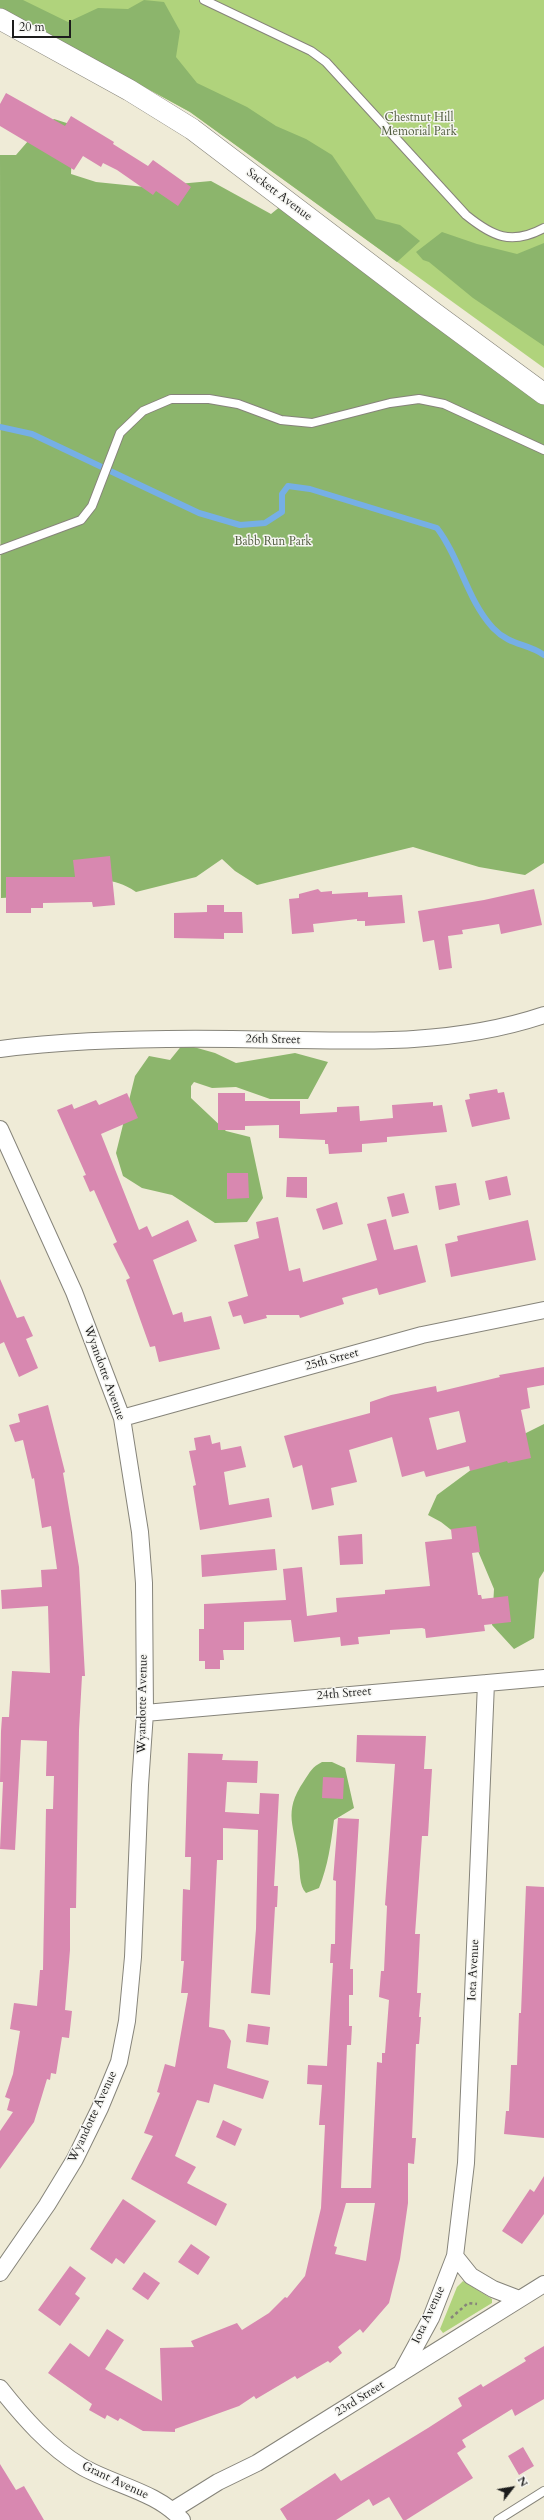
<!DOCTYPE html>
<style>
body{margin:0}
#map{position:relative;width:544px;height:2520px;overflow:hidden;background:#efebd7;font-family:Cardo,serif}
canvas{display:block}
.north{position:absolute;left:492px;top:2468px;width:40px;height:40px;-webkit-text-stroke:3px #f6f6f2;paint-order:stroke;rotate:59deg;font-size:11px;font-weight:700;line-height:16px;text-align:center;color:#1c1c1c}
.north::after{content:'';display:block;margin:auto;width:14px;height:18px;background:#1c1c1c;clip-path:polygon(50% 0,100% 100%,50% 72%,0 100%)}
.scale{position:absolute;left:12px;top:20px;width:59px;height:18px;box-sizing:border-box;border:2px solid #1c1c1c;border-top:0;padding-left:5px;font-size:12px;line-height:14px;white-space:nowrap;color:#1c1c1c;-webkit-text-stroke:3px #f6f6f2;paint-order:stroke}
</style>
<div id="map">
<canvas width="544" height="2520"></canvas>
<div class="north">N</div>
<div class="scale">20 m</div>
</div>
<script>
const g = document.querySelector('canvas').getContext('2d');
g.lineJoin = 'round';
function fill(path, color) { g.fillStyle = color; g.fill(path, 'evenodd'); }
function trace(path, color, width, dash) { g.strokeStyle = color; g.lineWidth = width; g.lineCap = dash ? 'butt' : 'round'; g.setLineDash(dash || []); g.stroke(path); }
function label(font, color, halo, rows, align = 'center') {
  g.font = font + ' Cardo,serif'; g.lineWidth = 3; g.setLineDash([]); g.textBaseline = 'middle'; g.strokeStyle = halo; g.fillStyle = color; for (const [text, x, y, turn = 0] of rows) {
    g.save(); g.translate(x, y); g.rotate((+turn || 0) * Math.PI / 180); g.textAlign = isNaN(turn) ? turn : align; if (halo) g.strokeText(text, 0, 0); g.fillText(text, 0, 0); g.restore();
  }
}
fill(new Path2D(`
 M0,0H544V368L190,112L0,8Z
 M463,2281L492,2299V2303L443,2333L440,2329L457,2287Z`), '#b0d37c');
fill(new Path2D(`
 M0,0H23L68,22L98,8L128,9L144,0L164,2L180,31L176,57L197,83L247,107L276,126L306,139L332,155L376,219L400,225L420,241L397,262L190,112L0,8Z
 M54,119L73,125L71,174L96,182L145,187L211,181L271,214L287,201L544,394V863L525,875L479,867L413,847L257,885L235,871L222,859L196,877L136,892C101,868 78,889 42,896C29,899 14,897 1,898L0,155H16L35,133Z
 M442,232L477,244L517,254L544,243V346L473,298L429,262L423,260L416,252Z
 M183,1044L215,1053L236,1063L295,1053L328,1062L308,1099H270L236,1087L212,1088L194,1082L191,1086V1098L226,1131L250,1137L263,1198L247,1222L215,1223L172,1195L142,1188L123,1176L116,1153L135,1076L149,1056L170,1060Z
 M544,1424V1571L539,1579L534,1638L514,1649L492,1625L494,1589L478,1551L441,1522L428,1515L437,1495L510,1441Z
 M322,1762H332L345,1768L354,1808L334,1820C331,1843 328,1866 319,1888L306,1893C299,1886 300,1871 299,1861C295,1826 282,1813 304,1781C310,1772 312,1767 322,1762Z`), '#8cb56c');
trace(new Path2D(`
 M0,427L32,434L199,513L240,525L265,523L282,512V494L288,486L310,489L437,528C460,558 467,600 493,628C510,646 527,643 544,655`), '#76afe6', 6);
fill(new Path2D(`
 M6,93L65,126L71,116L114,142L113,144L148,166L153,160L191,187L178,206L156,191L153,195L117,170L103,163L101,167L83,156L74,170L0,126V104Z
 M110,856L115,905L93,907L92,902L43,903V908H31V913H6V877H75L73,860Z
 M318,889L321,892L332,891V894L368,892V897L402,895L405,923L365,926V921H357V919L313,924L314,932L292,934L289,899L299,898V894Z
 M534,889L542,925L501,934L499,924L462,930L463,934L448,936L452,968L439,970L434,940L423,942L418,911L484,900Z
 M207,905H224V912H242L243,933H224V939L174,938V913L207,912Z
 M497,1089L498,1093L504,1092L510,1119L472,1127L465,1100L470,1099L469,1094Z
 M127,1093L138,1118L101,1134L139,1230L147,1226L152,1237L188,1220L197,1241L153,1260L173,1315L182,1312L184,1322L211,1316L220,1349L159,1362L155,1346L150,1347L126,1280L130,1278L113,1244L117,1242L94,1190L90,1192L83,1176L86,1175L57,1110L72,1104L74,1109L96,1100L99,1105Z
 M218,1093H245V1101H300V1114L337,1112V1107L359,1106L360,1121L393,1118L392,1105L433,1102V1106L442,1105L447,1132L387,1137V1142L362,1144V1152L329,1154L328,1144H325V1140L279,1138V1125L245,1126V1130H218Z
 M227,1173H248L249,1198L227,1199Z
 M507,1176L511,1195L489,1200L485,1181Z
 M287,1177H307V1198L286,1197Z
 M456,1183L460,1205L439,1210L435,1186Z
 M404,1193L409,1213L392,1217L387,1197Z
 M337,1202L343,1224L323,1230L316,1209Z
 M278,1217L289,1271L300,1268L303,1282L377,1260L367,1224L386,1219L394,1250L417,1245L426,1282L379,1295L377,1288L342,1298L344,1304L300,1318L299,1315H266L267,1318L244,1324L241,1315L233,1317L228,1302L248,1296L234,1245L259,1238L256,1222Z
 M528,1220L536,1260L451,1277L445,1244L458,1241L457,1236Z
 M0,1279L17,1318L24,1316L33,1336L26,1339L38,1368L19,1377L4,1342L0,1344Z
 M544,1367V1385L527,1388L530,1408L521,1410L531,1458L508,1463L507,1461L470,1471L469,1466L426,1477L424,1471L402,1477L392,1437L349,1450L357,1482L331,1488L334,1505L312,1510L302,1465L293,1468L284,1436L370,1413V1402L391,1395L436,1386L437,1392L500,1377L499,1375ZM459,1411L466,1442L437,1450L429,1418Z
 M48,1405L65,1472L63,1473L79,1567L85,1676H82L79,1730L76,1908H70V1950L65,2010L72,2011L69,2038L62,2037L56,2074L51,2073L50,2080L47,2079L34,2122L0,2169V2131L13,2112L7,2110L10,2099L5,2097L13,2074L20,2031L10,2029L14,2003L37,2006L40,1970H43L46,1809H53L54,1776H46L47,1741L21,1740L15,1850L0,1849L3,1782H0L1,1731L2,1717H9L12,1671L50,1673L48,1606L2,1609L1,1590L42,1587L41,1570L57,1569L51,1526L42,1528L34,1478L32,1479L23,1440L15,1442L9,1425L20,1422L18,1414Z
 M210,1435L212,1444L220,1442L221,1450L241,1446L246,1467L224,1472L229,1505L269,1498L272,1517L200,1530L193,1486L196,1485L189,1451L196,1450L194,1438Z
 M476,1526L480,1552L472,1553L478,1595H481L482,1599L508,1596L511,1622L484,1625L485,1631L426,1638L425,1629L422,1628L390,1630V1634L358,1637L359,1644L341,1646L340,1637L294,1642L291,1620L244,1622V1650H223L224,1660H220V1669H205V1661H199V1629H204V1604L286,1600L283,1569L302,1567L307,1616L337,1612L336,1598L385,1594V1590L430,1586L425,1542L452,1539L451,1529Z
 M362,1534L363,1564L340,1565L338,1536Z
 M275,1549L277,1570L202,1577L201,1555Z
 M357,1735L426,1736L424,1769H432L428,1836H422L415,1934H420L417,1993H421L419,2017H421L419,2044H416L412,2138H416L414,2164L408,2163V2203L400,2259L389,2303L363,2333L360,2329L338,2347L342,2353L330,2363L328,2361L297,2379L295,2376L256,2399L254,2396L239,2406L175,2429V2432L143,2431L120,2418L118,2421L107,2415L105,2419L89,2410L92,2404L48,2373L70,2343L89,2357L107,2329L124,2340L105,2369L162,2401L160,2348L194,2347L191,2341L237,2323L242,2330L269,2313L285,2297L287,2298L305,2276L321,2208L325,2125H319L322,2085L307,2084L308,2065L327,2066L333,1963H330L331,1944H335L336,1881L333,1880L338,1818L359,1819L350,1969H353V1995H349V2026H352L351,2045H347L341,2188H371L377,2062L382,2063V2053H385L389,2000L379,1997L381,1971H384L387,1906L385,1905L395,1764L356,1762ZM346,2203H375L366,2261L335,2254L337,2247L334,2246Z
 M188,1753L223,1754L222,1760L258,1761L257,1783L227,1782L225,1812L259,1814L260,1793L279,1794L274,1886H278L277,1907H275L270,1995L251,1993L256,1929L258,1830L223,1828V1860H217L209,2027L224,2030L231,2041L227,2068L269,2081L263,2099L214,2084L209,2103L197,2100L175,2156L196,2167L187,2183L227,2204L216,2226L131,2179L153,2136L144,2133L160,2093L157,2092L165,2064L175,2067L188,1993H181L184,1961H181L183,1889L190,1890L191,1857H185Z
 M323,1777L344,1778L343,1799L322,1798Z
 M526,1886L544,1887V2138L504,2134L506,2111H509L511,2065H517L519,2013H521Z
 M248,2024L270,2027L268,2045L246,2042Z
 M223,2120L242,2129L235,2146L216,2137Z
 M544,2176V2214L522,2244L502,2231L530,2189L534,2192Z
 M123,2199L156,2221L124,2264L116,2258L112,2264L90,2249Z
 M191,2244L210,2257L198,2275L178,2262Z
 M70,2266L86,2278L75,2294L80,2298L60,2326L38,2310Z
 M144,2272L160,2283L148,2300L132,2289Z
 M544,2346V2399L515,2416L512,2409L462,2440L466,2447L457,2453L473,2478L406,2520H403L389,2497L373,2506L369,2499L336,2520H287L280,2509L335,2473L341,2481L428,2428L462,2406L458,2398L481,2384L483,2387L526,2361L524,2358Z
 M523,2447L534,2466L519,2475L508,2456Z
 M0,2464L16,2490L24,2486L44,2520H0Z`), '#d888b0');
const service = new Path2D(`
 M204,0L311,51L326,62L466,215C492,236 511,246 544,228
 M0,550L81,520L92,506L120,433L143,411L171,399H209L238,404L281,420L312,423L390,403L419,399L444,404L544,450
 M498,2520L544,2491`);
const minor = new Path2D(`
 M0,1049C77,1039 155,1038 232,1039C336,1040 443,1049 544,1015
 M0,1129L74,1292L122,1418L140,1532L144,1583L145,1713L140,1785L133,1957L127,2021L119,2062L100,2108L75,2159L47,2205L0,2273
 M122,1418L422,1335L544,1310
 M145,1713L544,1678
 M455,2256L471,2276L493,2289L519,2299
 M401,2373L431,2318L455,2256L466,2163L486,1683
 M0,2388C23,2417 49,2447 81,2466C113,2485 156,2491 182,2520
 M173,2510L218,2482L257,2463L544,2284`);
const tertiary = new Path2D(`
 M0,19L129,90L192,129L430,310L544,394`);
trace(service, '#86847a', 10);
trace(minor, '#86847a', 18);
trace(tertiary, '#86847a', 22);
trace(new Path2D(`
 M451,2318L468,2303L477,2304`), '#86847a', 2.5, [3, 3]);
trace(service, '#fff', 8);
trace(minor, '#fff', 16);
trace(tertiary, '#fff', 21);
label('12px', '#505c3e', '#f6f6f2', [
 ["Chestnut Hill",419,118],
 ["Memorial Park",419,132],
 ["Babb Run Park",273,542]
]);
label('12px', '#1c1c1c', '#f6f6f2', [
 ["Sackett Avenue",279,195,37],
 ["26th Street",273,1040,1],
 ["25th Street",332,1360,-15],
 ["Wyandotte Avenue",104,1373,70],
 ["24th Street",344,1694,-5],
 ["Wyandotte Avenue",143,1704,-89],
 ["Iota Avenue",474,1970,-87],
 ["Wyandotte Avenue",93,2117,-65],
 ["Iota Avenue",429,2315,-65],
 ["23rd Street",360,2399,-32],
 ["Grant Avenue",115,2481,25]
]);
</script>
